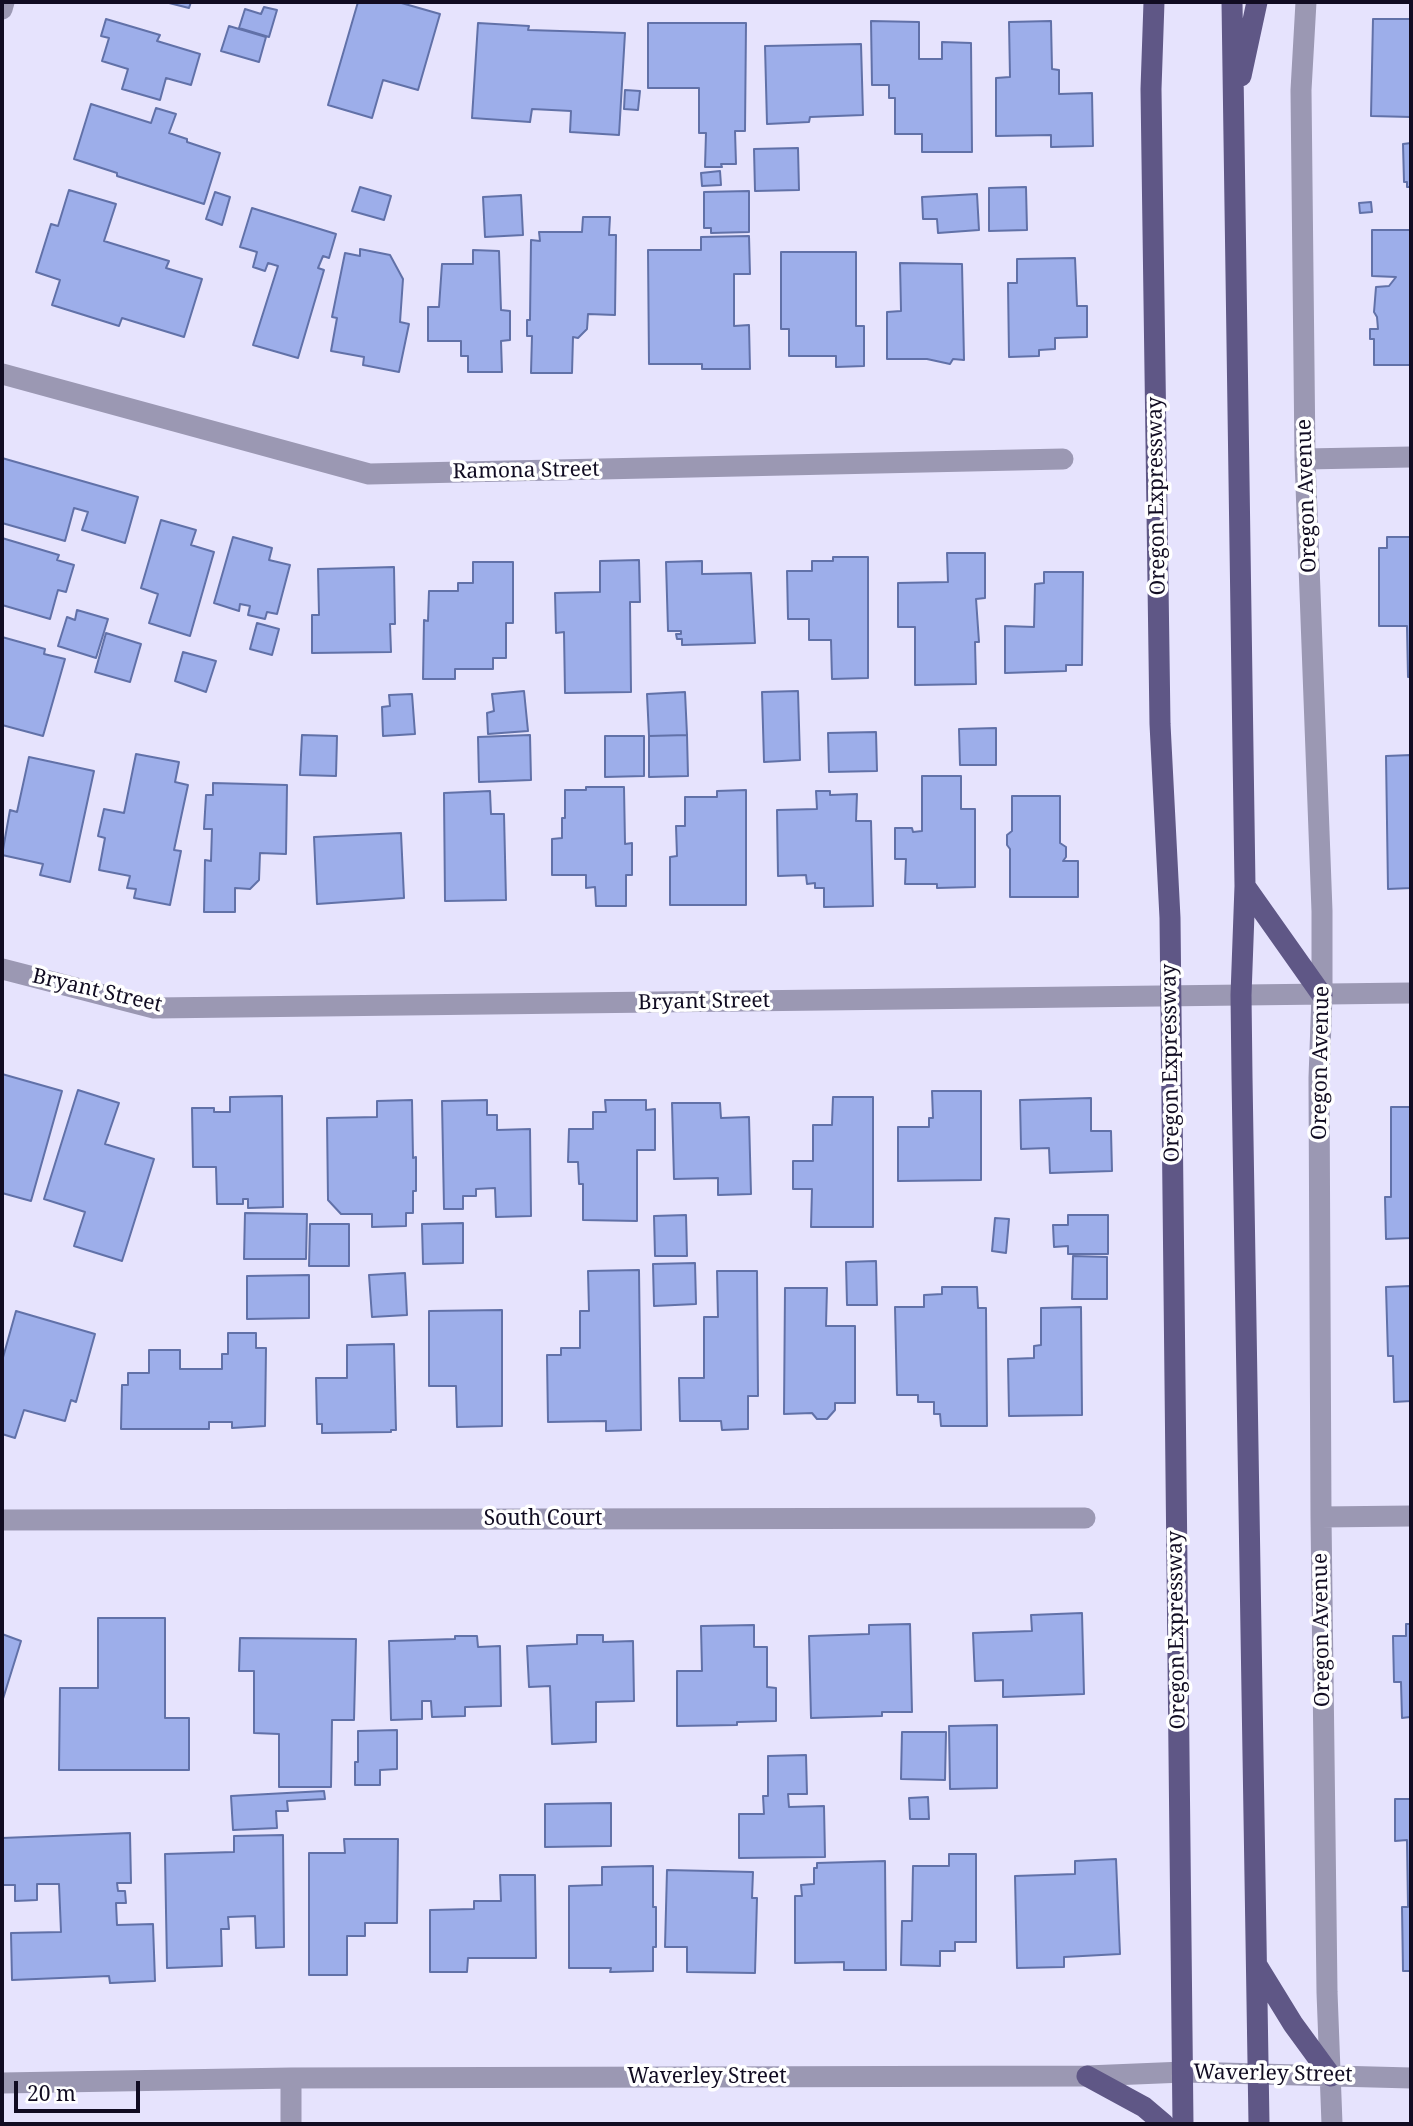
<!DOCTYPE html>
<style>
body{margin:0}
#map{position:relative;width:1413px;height:2126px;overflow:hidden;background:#e6e3fd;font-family:"Noto Serif",serif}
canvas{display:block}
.frame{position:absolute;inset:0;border:4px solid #110c22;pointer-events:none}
.scale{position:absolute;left:14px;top:2081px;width:126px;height:32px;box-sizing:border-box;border:4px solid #110c22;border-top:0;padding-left:9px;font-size:21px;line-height:24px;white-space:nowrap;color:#110c22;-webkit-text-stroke:5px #fff;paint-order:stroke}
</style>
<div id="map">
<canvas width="1413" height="2126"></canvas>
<div class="frame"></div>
<div class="scale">20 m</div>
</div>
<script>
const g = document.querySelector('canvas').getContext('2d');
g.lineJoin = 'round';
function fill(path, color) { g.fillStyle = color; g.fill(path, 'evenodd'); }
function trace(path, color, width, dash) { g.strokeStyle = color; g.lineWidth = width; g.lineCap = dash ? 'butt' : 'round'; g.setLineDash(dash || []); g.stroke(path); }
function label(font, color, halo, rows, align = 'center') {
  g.font = font + ' "Noto Serif",serif'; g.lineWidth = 7; g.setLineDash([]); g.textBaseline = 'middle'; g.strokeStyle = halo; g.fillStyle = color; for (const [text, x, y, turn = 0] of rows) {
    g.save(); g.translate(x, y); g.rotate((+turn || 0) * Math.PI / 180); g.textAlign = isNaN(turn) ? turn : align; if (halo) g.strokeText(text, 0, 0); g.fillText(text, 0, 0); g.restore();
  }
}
const building = new Path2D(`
 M165,2H191L189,8Z
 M358,2H398L440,14L418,90L383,80L372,118L328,105Z
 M264,7L277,10L269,37L239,28L245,9L261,14Z
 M106,19L160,35L157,41L200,54L191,85L166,78L160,100L122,89L128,69L102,61L109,38L101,36Z
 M1373,19H1411V117L1371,116Z
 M871,21L919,22V59H942V42L971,43L972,152H922V134H895V98H889V85H872Z
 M1051,21L1052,69L1059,70V94L1092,93L1093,146L1051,147V135L996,136V78L1010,77L1009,22Z
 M478,23L529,26L528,30L625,33L619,135L570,132L571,111L532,109L530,122L472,118Z
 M648,23H746L745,131H735L736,164H721L722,167H705L706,133H699V88H648Z
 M229,26L266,37L259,62L221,51Z
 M861,44L863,115L810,117L809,122L767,124L765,46Z
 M625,90L640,91L638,110L624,109Z
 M91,104L151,123L156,108L176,114L169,133L187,139V142L220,153L204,204L117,176V173L74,159Z
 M1411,143V187H1407V182H1404L1403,144Z
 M798,148L799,190L755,191L754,149Z
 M720,171L721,185L702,186L701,173Z
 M360,187L391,196L384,220L352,211Z
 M1026,187L1027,230L989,231V188Z
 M69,190L116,204L104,241L169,261L166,268L202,279L184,337L122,318L119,326L52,305L60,280L36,272L51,224L58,226Z
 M749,191V232L711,233V228H704V192Z
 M215,192L230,197L222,225L206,219Z
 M977,194L979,230L938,233L937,219H923L922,197Z
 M521,195L523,235L485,237L483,197Z
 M1371,202L1372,212L1360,213L1359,203Z
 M252,208L336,234L329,258L323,256L318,268L324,270L298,358L253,345L278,266L268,263L265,271L253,267L257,252L240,247Z
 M583,217H610L609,235H616L615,315L588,314L587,329L578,338L573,337L572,373H531L532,336H527V320H530L531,240L540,241L539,232H582Z
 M1372,230H1411V365H1374V339H1370V329H1378L1377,317L1374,312L1376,287L1389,286L1396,277L1372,276Z
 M749,236L750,274H734V326L749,325L750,369H702V364H649L648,250H701V237Z
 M360,249L390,255L403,279L400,322L409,324L399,372L363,365L364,357L331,351L337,318L332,317L345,253L360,256Z
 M473,250L499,251L501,310L510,311V340L501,341L502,372H468V356H461V341H428V307H439L442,264H473Z
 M781,252H856V326H864V366L836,367V356H789V329H781Z
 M1075,258L1077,306H1087V337L1055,338V349L1039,350V356L1009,357L1008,283H1017V259Z
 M900,263L962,264L964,360L953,359L950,364L927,359H887V312L901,311Z
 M2,458L138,497L125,543L82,530L88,512L74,508L65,541L2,523Z
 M161,520L196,530L191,545L214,552L190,636L149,623L158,594L141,588Z
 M233,537L272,548L269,560L290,565L277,614L267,612L265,619L248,615L250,606L240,604L239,611L214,603Z
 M1387,537H1411V677H1408L1407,626H1379V548H1387Z
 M2,538L59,555L57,560L74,565L66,592L58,590L50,619L2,605Z
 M947,553H985V598L976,599L979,642H975L976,684L915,685V627H898V583L948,582Z
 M833,557H868V678L832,679L831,640H809V619H788L787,571H812V561H833Z
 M639,560L640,602H630L631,692L565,693L564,632L556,633L555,593L600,592V561Z
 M702,561V574L751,573L755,643L682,645V639H677L676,634H681V631H668L666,562Z
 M473,562H513V623H506V658H493V669H455V679H423L424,620L428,621L429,591H458V583H473Z
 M394,567L395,624H390L391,652L312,653V615H319L318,569Z
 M1044,572H1083L1082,665H1066V671L1005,673V626L1034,627L1035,584L1044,583Z
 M77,610L108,619L96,658L58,646L67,617L75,620Z
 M257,623L279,629L272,655L250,649Z
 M106,633L141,644L130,682L95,672Z
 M2,637L45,649L44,654L65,659L43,736L2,725Z
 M183,652L216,661L206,692L175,681Z
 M524,691L528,731L488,734L487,713L494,711L492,694Z
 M798,691L800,760L764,762L762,692Z
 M685,692L687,735L649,736L647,694Z
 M412,694L415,734L383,736L382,707L390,706L389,695Z
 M996,728V765H960L959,729Z
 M876,732L877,771L829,772L828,733Z
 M302,735L337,736L336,776L300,775Z
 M530,735L531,780L479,782L478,737Z
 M687,735L688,776L649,777V736Z
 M605,736H644V776L605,777Z
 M136,754L179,762L175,782L188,785L174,850L181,851L170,905L134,898L136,889L127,888L130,876L99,870L105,838L98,836L104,809L124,813Z
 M1411,755V888L1388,889L1386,756Z
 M29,757L94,771L70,882L40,875L43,864L2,855L10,810L17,812Z
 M922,776H961V809H975V887L937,888V884H905L906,859H895V828H912L913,832L922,831Z
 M213,783L287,785L286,854L260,853L259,880L250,889L235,888V912H204L205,860L211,861L212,829H204L206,795H213Z
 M586,787H624L625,844L632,843V875H626V906H596L595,887L586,888V875H552V839L562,838V818H565V790H586Z
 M746,790V905H670V857L677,856L676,826H685V797H717V791Z
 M490,791L491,814H504L506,900L445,901L444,793Z
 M816,791H830V795L857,794L856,821H871L873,906L824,907V888H815V883L807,884L806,875L778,876L777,810L817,809Z
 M1012,796H1060V843L1066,847V857L1063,861H1078V897H1010V849L1007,845V835L1012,831Z
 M401,833L404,898L317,904L314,837Z
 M2,1074L62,1091L31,1201L2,1193Z
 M78,1090L119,1103L105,1144L154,1159L122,1261L74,1246L85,1212L44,1199Z
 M932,1091H981V1180L898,1181V1127H929V1118H933Z
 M282,1096L283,1207L248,1208V1199H243V1204H217L216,1167H193L192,1108H214V1112H230V1097Z
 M833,1097H873V1227H811L812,1189H793V1161H813V1125H832Z
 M1091,1098V1131H1111L1112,1171L1050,1173L1049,1148L1021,1149L1020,1100Z
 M412,1100L413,1158L416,1157V1191H413V1213H406V1226L372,1227V1214H341L328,1200L327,1118L377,1117V1101Z
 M487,1100V1115H497V1130L530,1129L531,1216L496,1217L495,1188L476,1189V1196H463V1209H444L442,1101Z
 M605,1100H646V1110L655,1109V1150H637V1221L583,1220V1184H579L578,1162H568L569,1129H593V1112H606Z
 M672,1103H720L721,1118L749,1117L751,1194L718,1195V1178L674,1179Z
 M1391,1107H1411V1238L1386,1239L1385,1197H1391Z
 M245,1213L307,1214L306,1259H244Z
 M686,1215L687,1256H655L654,1216Z
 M1068,1215H1108V1254H1068V1246L1054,1247L1053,1225H1068Z
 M995,1218L1009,1219L1006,1253L992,1251Z
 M463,1223V1263L423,1264L422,1224Z
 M310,1224H349V1266H309Z
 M1073,1256L1107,1257V1299H1072Z
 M876,1261L877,1305H847L846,1262Z
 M695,1263L696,1304L654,1306L653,1264Z
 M639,1270L641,1430L606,1431V1421L548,1422L547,1355H561V1348H580V1311H589L588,1271Z
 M717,1271H757L758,1396H748V1429L722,1430L721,1421H680L679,1378H704V1317H718Z
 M405,1273L407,1315L372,1317L369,1275Z
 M309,1275V1318L247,1319V1276Z
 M1411,1286V1401L1394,1402L1393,1356H1388L1386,1287Z
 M942,1287H977L978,1308H986L987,1426H941L940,1414H934V1402H918V1395H897L895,1307H924V1295L942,1294Z
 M785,1288H827L826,1326H855V1403H835V1410L827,1419H817L812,1413L784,1414Z
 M1081,1307L1082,1415L1009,1416L1008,1359L1034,1358V1346L1041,1345V1308Z
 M502,1310V1426L457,1427L456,1386H429V1311Z
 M16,1311L95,1334L76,1402L71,1400L65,1421L24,1410L15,1438L2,1434V1361Z
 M228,1333H256V1348H266L265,1426L232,1428V1422H209V1429H121L122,1385H128V1373H149V1350H180V1369H222V1354H228Z
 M394,1344L396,1430H391V1432L322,1433V1424H317L316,1378H347V1345Z
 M1082,1613L1084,1694L1003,1697V1680L975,1681L973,1633L1032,1631L1031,1615Z
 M98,1618H165V1718H189V1770H59L60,1688H98Z
 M910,1624L912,1712H882V1716L811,1718L809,1636L869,1634V1625Z
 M1406,1624H1411V1745L1410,1717L1402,1718L1401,1682H1394L1393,1636H1406Z
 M754,1625V1647H767V1687L776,1688V1721L737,1722V1725L677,1726V1671H702L701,1626Z
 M2,1634L21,1641L2,1702Z
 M577,1635H603V1642L633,1641L634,1701L596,1702V1742L552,1744L550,1686L529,1687L527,1646L577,1644Z
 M455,1636H477L478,1647L500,1646L501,1706L465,1707V1716L432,1717L431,1701H422V1719L391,1720L389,1641L455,1639Z
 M240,1638L356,1639L354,1720H332L331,1787H279V1734L254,1733V1671H239Z
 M997,1725V1788L950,1789L949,1726Z
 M397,1730V1769L380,1770V1785H355V1762H358V1731Z
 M902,1732H946L945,1780L901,1779Z
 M806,1755L807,1794H788L789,1807L824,1806L825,1857L739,1858V1814H764L763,1796H768V1756Z
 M324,1791L325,1799L287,1801L288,1811H276L277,1828L233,1830L231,1796Z
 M928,1797L929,1819H910L909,1798Z
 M1395,1799H1411V1971H1403L1402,1907H1408L1407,1840L1395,1841Z
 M611,1803V1846L545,1847V1804Z
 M130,1833L131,1883H117L118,1891H125L126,1903H116L117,1925L153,1924L155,1981L110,1983L109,1976L12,1980L11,1933L61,1932L59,1884H37V1900L15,1901V1885H2V1838Z
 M283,1835L284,1947L256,1948L255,1916L228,1917L229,1929H221L222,1966L167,1968L165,1854L234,1852V1836Z
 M344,1839H398L397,1923H365V1936H347V1975H309V1853H345Z
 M949,1854H976V1942H955V1951H940V1966L901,1965L902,1921H912L913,1866H949Z
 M1116,1859L1120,1954L1064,1957V1967L1017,1968L1015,1876L1075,1874V1861Z
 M885,1861L886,1970H844V1962L795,1963V1896H802L801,1885L814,1884V1868H817V1863Z
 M653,1866V1907H656V1947H653V1971L610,1972L611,1968H569V1886L602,1885V1867Z
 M667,1870L753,1872L752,1898H757L755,1973L687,1972V1947H665Z
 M500,1875H535L536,1958H468L467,1972H430V1910L474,1909V1901H501Z`);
fill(building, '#9daeea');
trace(building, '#6171a8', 2);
trace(new Path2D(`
 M1306,2L1301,90L1305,459L1322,911V995L1319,1078L1321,1517L1327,1992L1332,2124
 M2,9L4,2
 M2,374L369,474L1063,459
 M1305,459L1411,457
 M2,969L154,1008L1411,993
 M1321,1517L1411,1516
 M2,1520L1085,1518
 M291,2078V2124
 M2,2083L291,2078L1087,2076L1184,2072L1411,2078`), '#9b98b3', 21);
trace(new Path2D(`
 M1154,2L1151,89L1160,724L1170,918L1183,2124
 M1232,2L1245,886L1241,995L1242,1077L1259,2124
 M1241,76L1257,2
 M1245,886L1322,995
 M1258,1967L1293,2024L1331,2076
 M1087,2076L1144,2107L1164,2124`), '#5f5786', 21);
label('21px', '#110c22', '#fff', [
 ["Ramona Street",526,471,-1],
 ["Oregon Expressway",1157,496,-91],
 ["Oregon Avenue",1307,496,-92],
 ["Bryant Street",97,991,13],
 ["Bryant Street",704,1002,-1],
 ["Oregon Expressway",1171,1063,-91],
 ["Oregon Avenue",1321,1063,-89],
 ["South Court",543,1519],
 ["Oregon Expressway",1177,1630,-91],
 ["Oregon Avenue",1322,1630,-91],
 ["Waverley Street",1273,2074,1],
 ["Waverley Street",707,2077]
]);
</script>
